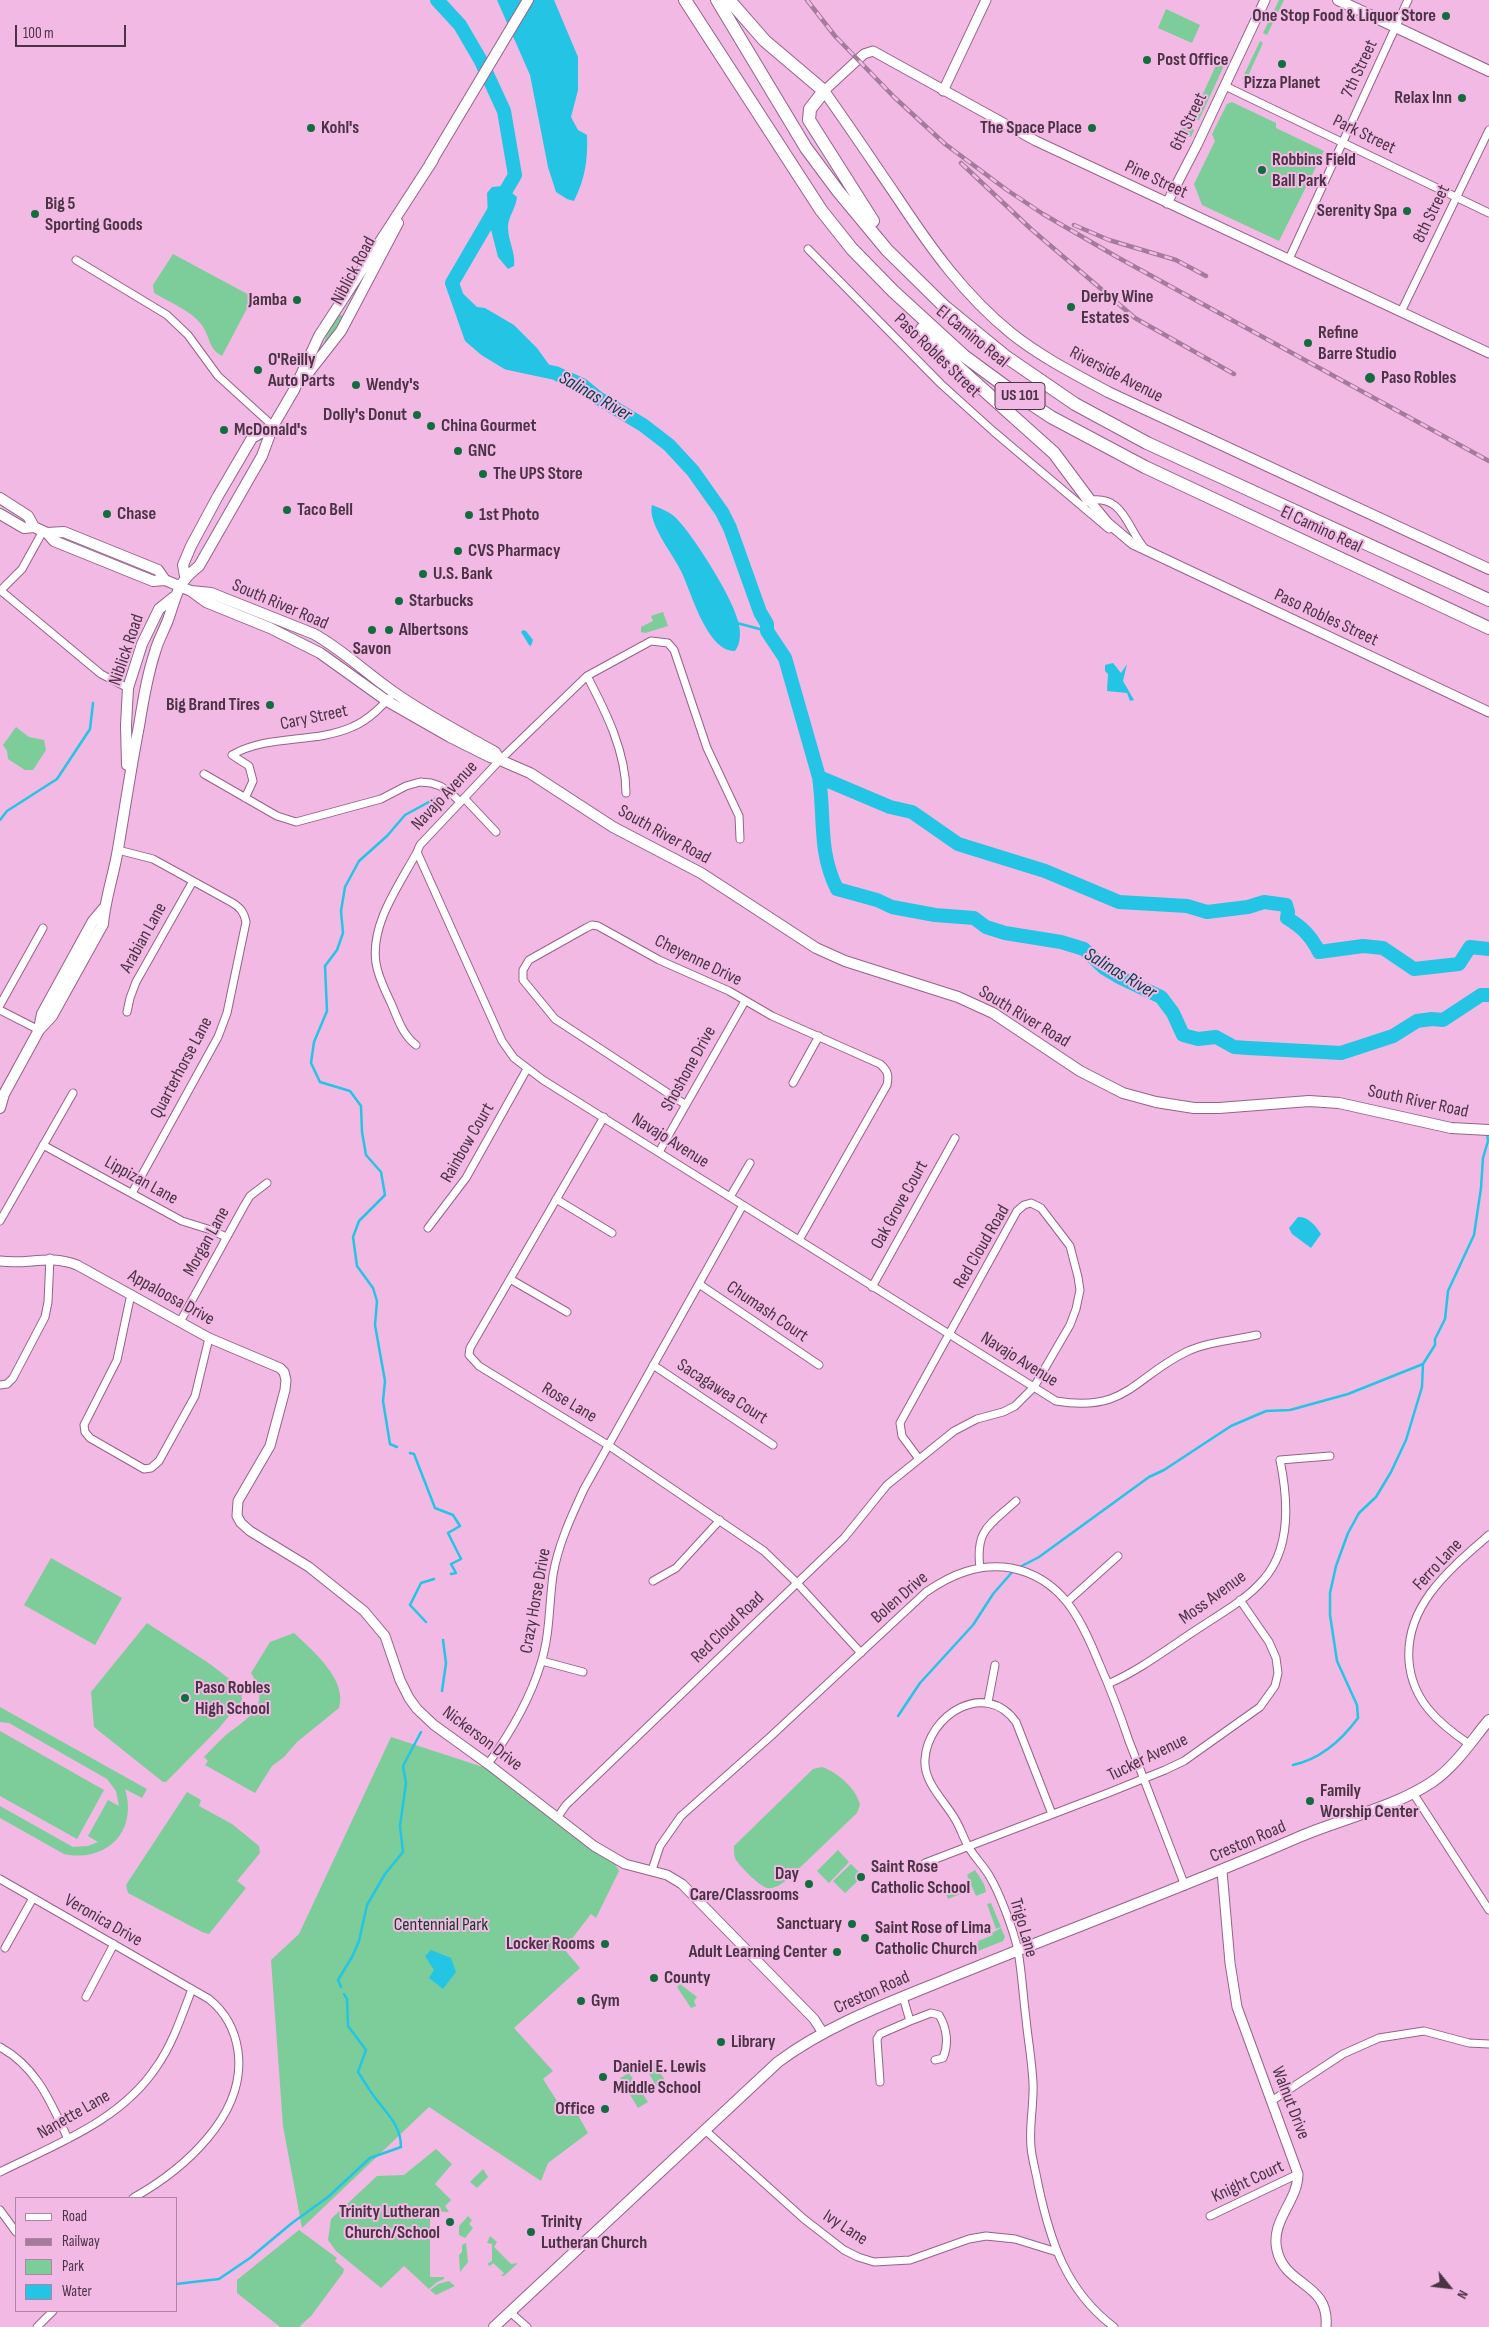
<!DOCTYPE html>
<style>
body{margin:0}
#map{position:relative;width:1489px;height:2327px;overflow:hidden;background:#f2b9e4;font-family:"Sofia Sans Condensed",sans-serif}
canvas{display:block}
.legend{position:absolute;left:15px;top:2197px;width:162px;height:115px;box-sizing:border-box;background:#f2b9e4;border:1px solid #ae83a4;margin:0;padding:6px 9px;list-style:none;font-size:15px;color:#493344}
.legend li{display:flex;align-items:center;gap:10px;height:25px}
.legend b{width:25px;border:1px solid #ae83a4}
.north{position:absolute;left:1424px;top:2262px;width:50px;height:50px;-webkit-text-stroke:4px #f2b9e4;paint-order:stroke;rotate:119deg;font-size:14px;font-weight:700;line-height:20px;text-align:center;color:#493344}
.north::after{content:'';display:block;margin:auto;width:18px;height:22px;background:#493344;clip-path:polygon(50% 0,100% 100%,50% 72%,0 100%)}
.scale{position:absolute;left:15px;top:25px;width:111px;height:22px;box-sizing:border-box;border:2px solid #493344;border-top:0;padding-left:6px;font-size:15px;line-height:18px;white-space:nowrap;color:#493344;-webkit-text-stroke:4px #f2b9e4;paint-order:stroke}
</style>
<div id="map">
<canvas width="1489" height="2327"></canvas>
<ul class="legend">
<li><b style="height:6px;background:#fff"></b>Road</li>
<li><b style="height:6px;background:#a47b9a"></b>Railway</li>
<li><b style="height:14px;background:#7ccd9a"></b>Park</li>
<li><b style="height:14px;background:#24c5e4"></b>Water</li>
</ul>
<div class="north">N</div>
<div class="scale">100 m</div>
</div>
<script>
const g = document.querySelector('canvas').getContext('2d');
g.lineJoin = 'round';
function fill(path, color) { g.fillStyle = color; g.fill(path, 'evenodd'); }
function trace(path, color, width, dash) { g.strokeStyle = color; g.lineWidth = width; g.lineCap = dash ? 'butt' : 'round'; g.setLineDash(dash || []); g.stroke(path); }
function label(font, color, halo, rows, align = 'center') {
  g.font = font + ' "Sofia Sans Condensed",sans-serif'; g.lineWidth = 4; g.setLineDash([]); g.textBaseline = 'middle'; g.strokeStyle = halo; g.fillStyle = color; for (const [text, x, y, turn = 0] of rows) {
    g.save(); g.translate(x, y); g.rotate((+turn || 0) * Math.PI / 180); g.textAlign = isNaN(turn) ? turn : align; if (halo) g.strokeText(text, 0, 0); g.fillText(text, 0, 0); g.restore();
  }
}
fill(new Path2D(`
 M1279,0H1284L1267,35L1263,33Z
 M1166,9L1200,25L1192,43L1158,28Z
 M1260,41L1263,43L1247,78L1250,80L1249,84L1242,79Z
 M1222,58L1227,59L1199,120L1195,119L1193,115L1197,114L1203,100L1201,98L1217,63Z
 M1232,102L1276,123V128L1324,151L1279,241L1202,205L1194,184L1215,141L1212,134L1227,104Z
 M1184,124L1194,130L1191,137L1180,132Z
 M173,254L253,297L222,356C208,349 210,335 201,324C190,310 169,302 154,293L153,285Z
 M339,314L343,316L321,353L327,334Z
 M663,612L668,626L645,633L641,632V627L653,621L651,616Z
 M16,727L29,737L44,740L46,750L33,770H25L8,759L7,751L3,745Z
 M51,1558L122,1598L95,1645L24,1605Z
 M147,1623L210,1664L241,1688L242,1700L219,1728L166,1782H163L94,1727L91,1692Z
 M294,1633C312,1650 348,1680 339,1708L297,1742L284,1757L272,1766L255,1793L205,1765L208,1761L204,1757C211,1750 218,1742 226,1735C250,1716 272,1707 251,1673L270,1642Z
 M0,1707L147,1789L142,1798L125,1789C138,1831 107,1863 64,1854L0,1818V1806L73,1847L88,1846L98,1842L88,1836L108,1800L119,1806L116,1791L107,1779L9,1723L0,1722Z
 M0,1731L104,1790L77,1839L0,1796Z
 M391,1737L501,1773L611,1857L619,1871L596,1918L591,1914L564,1949L580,1968L514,2028L553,2071L543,2079L564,2112L578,2115L588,2133L548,2163L541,2181L429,2107L302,2228L283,2126L271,1960L299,1934Z
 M822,1767C837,1772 857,1789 860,1805L857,1813L787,1880C781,1884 775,1889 768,1888C761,1888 738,1865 735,1858C734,1855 734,1850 734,1846L813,1769Z
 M187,1792L201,1800L199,1806L232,1824L259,1846L260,1853L237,1881L246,1888L209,1934L202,1932L128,1893L126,1885Z
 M838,1850L849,1862L829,1883L817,1871Z
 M851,1864L863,1876L845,1893L833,1881Z
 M975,1870L984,1884L986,1892L976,1896L967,1875Z
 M962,1886L965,1892L948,1899L945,1891Z
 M991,1903L1001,1927L996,1929L987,1904Z
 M1001,1928L1005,1937L1003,1941L973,1953L971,1952L968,1942L970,1946L979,1943L978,1941L993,1935L992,1933Z
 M680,1984L697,1997L694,2001L696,2006L691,2008L677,1987Z
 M652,2059L669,2087L662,2095L643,2064Z
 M629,2073L648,2102L638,2108L620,2078Z
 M436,2149L452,2164L435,2184L451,2200L445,2206L449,2212L430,2211V2277H444V2279L437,2282L429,2289L404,2266L381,2288L336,2251L328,2240L331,2219L377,2176L404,2175Z
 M483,2169L488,2177L477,2188L470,2182Z
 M468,2216L472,2220L469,2224L473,2228L465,2238L459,2235V2226Z
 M299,2230L337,2258L335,2261L344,2269L343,2273L311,2316L299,2327H280L237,2293V2280Z
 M490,2236L497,2242L494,2247L511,2264L518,2263L504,2276H501L504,2273L493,2263L490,2266L487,2264L492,2261V2244L487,2243Z
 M466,2243L468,2262L460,2272L459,2255L462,2252V2245Z
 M449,2281L455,2286L436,2295L430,2290L438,2284Z`), '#7ccd9a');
fill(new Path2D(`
 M497,0H554L578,57V90L571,117L578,130L587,135C588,160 585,179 574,201L567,199L556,192L548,167L530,75Z
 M503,186L517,197C516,208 508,217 508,227C508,241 516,253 514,266L508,269L498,257L488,218L487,193L492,187Z
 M452,283L477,307L485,308L514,325L537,348L555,373C527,367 491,363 472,337C465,329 457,296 452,283Z
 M652,505C660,508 670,512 676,518C693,535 733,598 738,621C741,630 741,644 735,651C707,652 691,591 681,571C673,554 647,523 652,505Z
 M523,630L526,631L533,640L531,646L529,645L521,632Z
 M1113,663L1121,673L1127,664L1123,681L1134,700L1130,701L1127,693L1107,691L1108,674L1105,671V665Z
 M1298,1217C1308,1216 1316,1226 1321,1234L1311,1248L1292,1234L1289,1228Z
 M431,1950L451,1958L456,1972L443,1989L429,1978L434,1970L425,1956Z`), '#24c5e4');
trace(new Path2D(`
 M737,623L767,631
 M0,820L7,811L57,779L90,729L93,703
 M397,1447L390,1444L383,1401L385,1381L375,1325L377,1301L373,1288L357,1266L353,1237L359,1221L385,1195L381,1172L366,1155L362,1132L361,1106L350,1091L320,1082L311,1063L314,1042L327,1011L325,966L337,950L343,933L341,911L345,887L359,861L387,836L405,815L438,797
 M410,1453L414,1454L435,1508L453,1515L460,1526L448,1533L461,1559L451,1564L456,1573L451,1574
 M426,1622L410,1605L421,1583L434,1579
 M442,1691L446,1663L443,1640
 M898,1716L920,1683L973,1625L993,1594L1014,1570L1039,1557L1149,1477L1164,1470L1231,1426L1266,1411L1290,1410L1348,1394L1423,1364
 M1293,1765C1321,1759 1341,1741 1358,1718L1357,1705L1337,1661L1330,1615V1593L1336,1566L1348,1533L1359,1513L1376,1497L1391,1472L1406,1440L1422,1387L1423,1364L1435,1345V1339L1445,1319L1448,1291L1474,1235L1481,1188L1483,1158L1488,1141L1487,1132
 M341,1987L338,1980L352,1957L359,1941L367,1905L385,1874L403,1852L400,1826L406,1783L403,1766L421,1732
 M176,2284L219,2279L250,2258L292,2223L328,2197L370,2158L401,2147C401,2126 388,2115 376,2099C369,2090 364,2081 358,2072L366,2050L348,2026L347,1999L344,1994`), '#24c5e4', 2.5);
trace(new Path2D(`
 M437,0L460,25L481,61L504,111L515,175L452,283L471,337L485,349L508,363L555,373L582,385L598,398L643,425L669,445L693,471L722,512L730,528L760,612L767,624V631L785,658L819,777L890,807L912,812L958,844L1045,871L1119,902L1187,906L1207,912L1248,907L1264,902L1286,905L1288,912L1287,918C1302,927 1311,936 1319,952L1363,946L1383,948L1414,969L1459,964L1470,947L1489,949
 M819,777C825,817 818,851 837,889L877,900L892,907L935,915L974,918L986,927L1005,933L1061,942L1084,949L1104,968L1121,978L1161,997L1173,1013L1183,1035L1198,1039L1216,1037L1234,1047L1248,1048L1341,1053L1393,1036L1417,1021L1432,1019L1443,1020L1481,995H1489`), '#24c5e4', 14);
const minor = new Path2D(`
 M1225,86L1489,213
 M808,249L941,384L993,431L1109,529
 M1289,259L1408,0
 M76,260L167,315L188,335L218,376L273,426
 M1401,312L1489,130
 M1086,501C1124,493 1126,527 1145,549
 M0,590L101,674L128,688
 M0,591L22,569L43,531
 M587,676C606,712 626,752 626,793
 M204,774L277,816L296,822L381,799L406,786L420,782L431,783L440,786L451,793L460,802
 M245,798L253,781L249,766L232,755C268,734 314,744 352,727C369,720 382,706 394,693
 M464,798L496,832
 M740,839L739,816L707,748L674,650L668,643L651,641L587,676L500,760L420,845L417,852L502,1041L514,1058L543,1080L1056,1401C1126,1413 1133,1378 1186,1352C1207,1342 1234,1340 1257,1335
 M118,850L153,859L231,902C240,907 244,912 246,922L227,1013L218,1037L132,1193
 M0,1005L43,928
 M0,1010L39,1030
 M127,1012L130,998L136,982L193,881
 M416,1045C402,1034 398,1019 391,1003C385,990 378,977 376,963C370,924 400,884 417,852
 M793,1083L819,1036
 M686,1105L555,1019L523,980V970L529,960L586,928L592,925L598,926L659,960L729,991L772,1016L880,1064C888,1071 889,1075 887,1085L799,1240
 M604,1117L470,1348L469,1355L479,1366L608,1445L764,1551L797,1583L861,1653
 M43,1145L182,1221L211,1230L226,1237
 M659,1152L745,1001
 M730,1197L750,1163
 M556,1199L612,1233
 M0,1221L73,1093
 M428,1228L466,1178L527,1069
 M510,1279L567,1312
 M699,1284L819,1365
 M872,1287L955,1138
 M131,1294L117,1360L84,1425L85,1432L90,1438L144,1469L151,1468L159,1461L195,1396L209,1338
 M180,1322L244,1206L250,1196L267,1183
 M653,1365L773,1445
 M0,1385L7,1384L13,1378L45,1317L48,1302L50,1258
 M980,1568C975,1529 990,1525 1016,1501
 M653,1581L676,1568L720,1520
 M1068,1601L1118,1556
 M542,1661L583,1672
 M1108,1684C1140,1670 1167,1649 1196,1630C1218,1615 1245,1601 1263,1580C1292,1548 1288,1499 1280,1460L1330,1456
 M988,1702L995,1665
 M1469,1744C1438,1723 1412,1700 1409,1661C1405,1605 1450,1569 1489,1535
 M488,1764C511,1732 530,1700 541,1663C550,1635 549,1604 553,1575C558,1545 571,1517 584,1489L743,1205
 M1413,1793L1489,1910
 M1052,1814L1016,1722C985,1679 928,1715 925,1759C923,1782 944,1800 955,1819C960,1827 963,1837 968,1846C974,1857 984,1866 990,1877C1000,1894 1014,1931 1018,1951C1022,1973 1023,1996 1026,2019C1028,2040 1032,2061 1033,2083C1034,2104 1029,2125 1031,2147C1032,2159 1036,2172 1038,2184C1050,2241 1066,2291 1114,2327
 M557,1818L566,1805L844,1538L887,1485L954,1431L977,1419L1003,1412L1015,1406L1034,1387L1070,1325L1076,1309L1080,1290L1078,1277L1070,1246L1041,1208L1031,1203L1024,1205L1017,1211L900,1423L902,1436L919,1459
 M925,1863L1108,1793L1165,1770L1184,1761L1260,1707L1275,1686L1278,1673L1276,1658L1269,1642L1240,1600
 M652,1870L660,1846L681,1816L770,1737L926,1592C952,1574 979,1563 1011,1568C1062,1578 1081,1619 1099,1663C1110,1688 1120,1714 1129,1741C1148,1789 1166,1837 1185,1886
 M0,1879L209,1999C225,2012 235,2030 238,2051C247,2115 183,2170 133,2198
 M5,1948L33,1898
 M86,1997L114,1944
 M910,2021L931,2013L939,2015C947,2028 949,2044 943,2058L935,2060
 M0,2047C37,2067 51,2103 68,2139
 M880,2082L877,2039L880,2034L910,2021L903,1997
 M1273,2100L1343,2054L1379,2038L1424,2031L1469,2043L1489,2044
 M705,2130L804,2219L844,2250L858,2257L874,2262L910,2260L969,2239L986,2236L1015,2239L1057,2252
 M0,2172C56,2144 121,2121 157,2066C173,2043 182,2015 192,1989
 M0,2210L16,2232
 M1210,2216L1298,2174
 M510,2312L527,2327
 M37,2327L53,2311`);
const tertiary = new Path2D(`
 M824,91L864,54L873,51L1036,141L1489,353
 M943,91L986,0
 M1167,203L1197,145L1265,0
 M1089,500L1108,523L1133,544L1489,712
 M0,1261C29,1265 48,1254 77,1265L209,1338L280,1368L284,1372L286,1380L285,1390L270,1446L238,1501L237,1516L241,1523L250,1531L309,1567L364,1611L385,1636L400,1680L409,1698L417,1709L434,1725L488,1764L594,1846L625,1864L667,1875L682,1884L814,2019L823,2033
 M1222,1871L1230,1963L1237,2007L1298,2174C1298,2201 1270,2221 1277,2250C1285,2287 1330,2282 1326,2327`);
const secondary = new Path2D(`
 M1338,0L1489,71
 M824,91C849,126 873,162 897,197C930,247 964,295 1011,333C1041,357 1075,374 1108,392L1489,569
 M430,164L528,0
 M305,377L341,331L398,223
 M0,498L28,516L34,527L47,533L54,541L153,581L165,580L191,591L206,602L270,628L320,653L387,701L450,737L490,757L500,760L530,773L613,827L701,873L816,948L845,961L958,997L993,1013L1080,1071L1123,1093L1156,1102L1194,1108H1219L1309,1101L1339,1103L1451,1128L1489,1130
 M0,514L24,528L34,527
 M47,533L64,532L158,570L165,580
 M185,576L183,565L191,546L218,496L252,438L273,426
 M191,591L211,593L314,634C343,650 367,674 395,693C426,715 461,733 495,752L500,760
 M127,765L126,725L128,688L142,644L159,609L174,597
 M39,1029L42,1014L93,921L104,908
 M0,1108L4,1094L39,1030L52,1016L103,924C105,899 114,874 118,849C125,808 131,767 139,726C143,701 147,676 155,652C158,640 165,629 169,617C177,593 178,582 199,566L262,456L273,426L294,390L319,336L433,160
 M494,2327L778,2062C830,2023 894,2001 954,1976C1069,1929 1185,1887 1299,1837C1341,1819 1395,1807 1432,1782C1455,1767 1472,1740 1489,1720`);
const motorway = new Path2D(`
 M685,0L821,210L852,249L893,291L964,356L1009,389L1051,417L1145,467L1489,628
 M717,0L806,148L838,191L887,250L945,307L1005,356L1075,404L1147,443L1489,600
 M729,0L765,41L824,91L810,109L809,120L873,221
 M922,329L958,367L1054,453L1089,500`);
trace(minor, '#956289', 9);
trace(tertiary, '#956289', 11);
trace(secondary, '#956289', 12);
trace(motorway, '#956289', 14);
trace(minor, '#fff', 7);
trace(tertiary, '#fff', 9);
trace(secondary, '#fff', 10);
trace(motorway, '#fff', 12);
const rail = new Path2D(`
 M807,0L835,36L894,97L945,144L1007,190L1043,214L1117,257L1489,461
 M961,163L1031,229L1135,318L1234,374
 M1074,225L1109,240L1176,260L1206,276`);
trace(rail, '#a47b9a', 4.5);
trace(rail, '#f2b9e4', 2.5, [8]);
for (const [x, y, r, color] of [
 [1446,16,5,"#136c3f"],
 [1147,60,5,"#136c3f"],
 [1282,64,5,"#136c3f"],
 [1462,98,5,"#136c3f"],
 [311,128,5,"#136c3f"],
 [1092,128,5,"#136c3f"],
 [1262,170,5,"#136c3f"],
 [1407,211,5,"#136c3f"],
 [35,214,5,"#136c3f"],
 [297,300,5,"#136c3f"],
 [1071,307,5,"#136c3f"],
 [1308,343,5,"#136c3f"],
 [258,370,5,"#136c3f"],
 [1370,378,6,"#136c3f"],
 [356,385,5,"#136c3f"],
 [417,415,5,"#136c3f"],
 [431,426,5,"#136c3f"],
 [224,430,5,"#136c3f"],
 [458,451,5,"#136c3f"],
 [483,474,5,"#136c3f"],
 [287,510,5,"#136c3f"],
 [107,514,5,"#136c3f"],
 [469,515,5,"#136c3f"],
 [458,551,5,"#136c3f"],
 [423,574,5,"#136c3f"],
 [399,601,5,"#136c3f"],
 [372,630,5,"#136c3f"],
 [389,630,5,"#136c3f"],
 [270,705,5,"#136c3f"],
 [185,1698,5,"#136c3f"],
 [1310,1801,5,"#136c3f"],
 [861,1877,5,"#136c3f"],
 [809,1884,5,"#136c3f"],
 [852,1924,5,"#136c3f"],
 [865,1938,5,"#136c3f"],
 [605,1944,5,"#136c3f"],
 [837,1952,5,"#136c3f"],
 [654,1978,5,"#136c3f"],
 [581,2001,5,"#136c3f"],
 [721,2042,5,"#136c3f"],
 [603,2077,5,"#136c3f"],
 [605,2109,5,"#136c3f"],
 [450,2222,5,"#136c3f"],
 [531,2232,5,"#136c3f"]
]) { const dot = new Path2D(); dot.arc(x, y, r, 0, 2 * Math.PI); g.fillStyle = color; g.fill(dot); trace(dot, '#f2b9e4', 2); }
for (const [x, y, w] of [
 [1020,396,50]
]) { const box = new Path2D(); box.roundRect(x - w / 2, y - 13.5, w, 27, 4); g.fillStyle = '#f2b9e4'; g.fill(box); trace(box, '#493344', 1); }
label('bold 16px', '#493344', null, [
 ["US 101",1020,396]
]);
label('bold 18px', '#493344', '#f2b9e4', [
 ["One Stop Food & Liquor Store",1436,16,"right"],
 ["Post Office",1157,60],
 ["Pizza Planet",1282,83,"center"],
 ["Relax Inn",1452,98,"right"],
 ["Kohl's",321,128],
 ["The Space Place",1082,128,"right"],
 ["Robbins Field",1272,160],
 ["Ball Park",1272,181],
 ["Big 5",45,204],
 ["Sporting Goods",45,225],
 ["Serenity Spa",1397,211,"right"],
 ["Derby Wine",1081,297],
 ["Estates",1081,318],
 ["Jamba",287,300,"right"],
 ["Refine",1318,333],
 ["Barre Studio",1318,354],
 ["O'Reilly",268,360],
 ["Auto Parts",268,381],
 ["Paso Robles",1381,378],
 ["Wendy's",366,385],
 ["Dolly's Donut",407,415,"right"],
 ["China Gourmet",441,426],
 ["McDonald's",234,430],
 ["GNC",468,451],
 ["The UPS Store",493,474],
 ["Taco Bell",297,510],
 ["Chase",117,514],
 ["1st Photo",479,515],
 ["CVS Pharmacy",468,551],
 ["U.S. Bank",433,574],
 ["Starbucks",409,601],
 ["Albertsons",399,630],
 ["Savon",372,649,"center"],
 ["Big Brand Tires",260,705,"right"],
 ["Paso Robles",195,1688],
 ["High School",195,1709],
 ["Family",1320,1791],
 ["Worship Center",1320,1812],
 ["Saint Rose",871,1867],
 ["Catholic School",871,1888],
 ["Day",799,1874,"right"],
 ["Care/Classrooms",799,1895,"right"],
 ["Sanctuary",842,1924,"right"],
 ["Saint Rose of Lima",875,1928],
 ["Catholic Church",875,1949],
 ["Locker Rooms",595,1944,"right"],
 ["Adult Learning Center",827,1952,"right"],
 ["County",664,1978],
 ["Gym",591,2001],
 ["Library",731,2042],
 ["Daniel E. Lewis",613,2067],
 ["Middle School",613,2088],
 ["Office",595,2109,"right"],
 ["Trinity Lutheran",440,2212,"right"],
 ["Church/School",440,2233,"right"],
 ["Trinity",541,2222],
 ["Lutheran Church",541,2243]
], 'left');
label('18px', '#493344', '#f2b9e4', [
 ["7th Street",1360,69,-65],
 ["6th Street",1189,122,-64],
 ["Park Street",1364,135,26],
 ["Pine Street",1156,180,25],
 ["8th Street",1432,214,-64],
 ["Niblick Road",354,271,-62],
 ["El Camino Real",972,337,39],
 ["Paso Robles Street",937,356,44],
 ["Riverside Avenue",1116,375,27],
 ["El Camino Real",1321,530,25],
 ["South River Road",280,605,23],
 ["Paso Robles Street",1326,618,25],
 ["Niblick Road",127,650,-71],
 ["Cary Street",314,718,-12],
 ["Navajo Avenue",445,796,-47],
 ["South River Road",664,835,29],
 ["Arabian Lane",144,938,-61],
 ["Cheyenne Drive",698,961,26],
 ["South River Road",1024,1017,31],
 ["Quarterhorse Lane",182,1068,-62],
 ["Shoshone Drive",689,1069,-61],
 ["South River Road",1418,1102,12],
 ["Navajo Avenue",670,1141,32],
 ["Rainbow Court",468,1143,-60],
 ["Lippizan Lane",141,1181,29],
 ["Oak Grove Court",900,1205,-61],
 ["Morgan Lane",207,1242,-61],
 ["Red Cloud Road",982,1247,-60],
 ["Appaloosa Drive",171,1298,29],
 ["Chumash Court",767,1312,34],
 ["Navajo Avenue",1019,1360,32],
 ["Sacagawea Court",722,1392,33],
 ["Rose Lane",569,1403,31],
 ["Ferro Lane",1438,1565,-47],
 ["Bolen Drive",900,1598,-41],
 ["Moss Avenue",1213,1598,-36],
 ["Crazy Horse Drive",536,1601,-80],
 ["Red Cloud Road",728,1628,-44],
 ["Nickerson Drive",482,1739,37],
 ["Tucker Avenue",1148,1758,-26],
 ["Creston Road",1248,1842,-23],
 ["Veronica Drive",103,1921,30],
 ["Trigo Lane",1023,1928,74],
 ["Creston Road",872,1993,-24],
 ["Walnut Drive",1290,2103,69],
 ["Nanette Lane",74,2115,-30],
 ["Knight Court",1248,2182,-25],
 ["Ivy Lane",845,2228,33]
]);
label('18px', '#123c24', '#f2b9e4', [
 ["Centennial Park",441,1925]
]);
label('italic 19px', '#004451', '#f2b9e4', [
 ["Salinas River",595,397,30],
 ["Salinas River",1120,974,31]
]);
</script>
